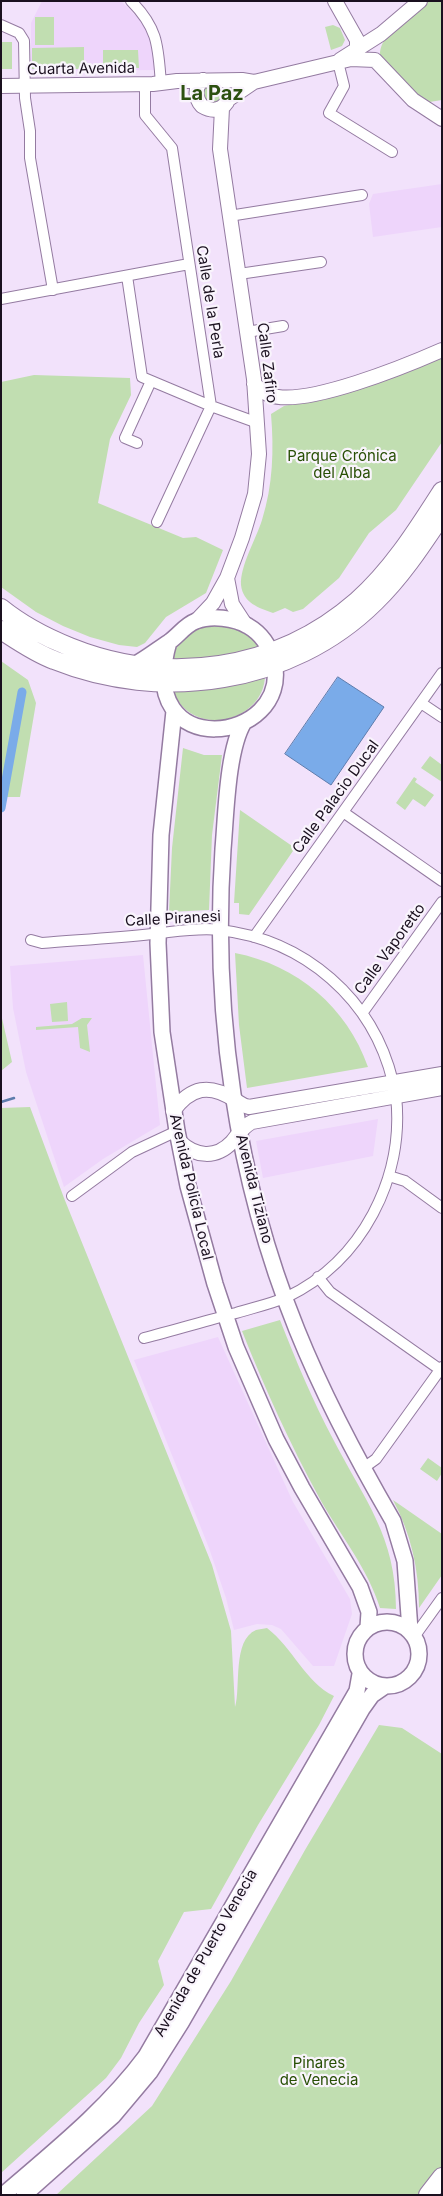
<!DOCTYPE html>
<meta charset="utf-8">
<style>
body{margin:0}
#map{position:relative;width:443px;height:2196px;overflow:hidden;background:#f2e2fb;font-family:Inter,sans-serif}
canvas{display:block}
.frame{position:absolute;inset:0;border:2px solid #1a101f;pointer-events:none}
</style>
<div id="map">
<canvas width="443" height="2196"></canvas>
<div class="frame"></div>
</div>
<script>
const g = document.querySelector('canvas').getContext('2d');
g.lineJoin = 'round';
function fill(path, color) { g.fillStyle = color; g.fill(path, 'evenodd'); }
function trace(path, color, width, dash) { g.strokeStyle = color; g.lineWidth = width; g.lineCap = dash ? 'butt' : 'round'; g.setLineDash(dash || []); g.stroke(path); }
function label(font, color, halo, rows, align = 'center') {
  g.font = font + ' Inter,sans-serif'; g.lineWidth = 4.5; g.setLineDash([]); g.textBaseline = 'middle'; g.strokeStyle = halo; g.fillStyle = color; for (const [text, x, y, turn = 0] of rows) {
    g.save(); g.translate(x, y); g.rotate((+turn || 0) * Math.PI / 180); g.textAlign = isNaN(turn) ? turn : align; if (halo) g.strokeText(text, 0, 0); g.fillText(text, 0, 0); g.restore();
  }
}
fill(new Path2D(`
 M42,1H121L140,20L148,33L154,51L155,70L31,71V23Z
 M442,184V227L373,237L369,204L373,194Z
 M143,955L160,1125L103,1159L64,1187L26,1072L13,1008L10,966Z
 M378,1119L373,1156L263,1178L256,1141Z
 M218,1337L293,1502L350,1599L352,1614L334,1666H313L281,1629L272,1625L257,1624L234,1630L226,1598L209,1548L134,1360Z`), '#eed5fb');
fill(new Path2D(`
 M425,1H442V100L423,103C410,90 394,78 384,64C367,43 411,13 425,1Z
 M35,17H54V45H35Z
 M333,25L340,28L345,40L342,46L331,50L325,27Z
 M1,42H12V69H1Z
 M84,47V69H32V48Z
 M103,50H138L139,68H103Z
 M218,86L224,89L226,95L218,103H208L201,94L206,87Z
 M442,357V442L396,510L369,533L339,578L303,609L293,612L285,608L273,613C259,608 243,603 241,585C240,566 256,539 262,520C273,485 274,450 271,414L284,406L342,394L409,372Z
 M34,375L130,378L131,395L110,439L98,503L183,538L196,537L223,550L206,593L166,617L145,643L137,647L119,645L90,637L63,626L36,612L1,587V382Z
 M209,624L242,628L263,648L242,654L170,662C179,640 185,631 209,624Z
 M1,661L28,680L36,703L20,797H1Z
 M265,674C266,714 212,736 183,707C178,702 174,694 171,688Z
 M183,748L204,755H222L212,835L209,910L169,912L172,848Z
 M430,756L442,765V782L421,768Z
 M414,777L417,779L415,782L434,795L425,807L413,799L405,810L396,803Z
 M240,810L295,848L249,915L239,914V903H234Z
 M235,953C297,965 347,1007 368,1067L247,1088L239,1025Z
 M67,1002L68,1021L52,1022L50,1004Z
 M1,1014L12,1062L1,1071Z
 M82,1018H92L87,1025L90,1052L80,1048L78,1027L36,1030V1027L72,1024Z
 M30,1107L64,1198L212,1565L231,1631L235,1707C241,1688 232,1640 256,1630C259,1629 264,1629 267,1628C293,1648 305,1682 334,1696L319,1725L258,1825L211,1909L184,1912L158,1961L164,1985L139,2023L121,2058L106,2078L1,2173V1108Z
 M280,1320C296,1361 313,1401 333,1439C365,1501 396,1536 396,1609L380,1608C368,1569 341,1536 321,1501C291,1446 265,1389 242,1331Z
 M428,1458L442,1468V1473L437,1481L420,1469Z
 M393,1500L442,1534V1575L419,1608C419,1569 411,1534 393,1500Z
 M379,1725L402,1728L442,1754V2195H56L152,2106L231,1981L305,1850Z`), '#c1deb1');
const water = new Path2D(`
 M338,677L384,707L331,785L285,754Z`);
fill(water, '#7aabe9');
trace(water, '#5d7cac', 1);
trace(new Path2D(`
 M1,1102L14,1098`), '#5d7cac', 2.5);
trace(new Path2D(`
 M1,808L22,692`), '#7aabe9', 9);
const street = new Path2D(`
 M131,1C159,29 158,48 161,84
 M1,25L19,33L24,41L25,98L30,131V158L53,290
 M338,62L344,86L329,113L392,152
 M145,84V115L172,148L211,406L157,522
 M229,216L362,195
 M239,274L321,262
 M127,276L142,377L211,406L258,423
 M1,299L189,264
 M247,332L283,326
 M137,443L125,438L151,381
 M421,703L442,717
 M343,812L442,881
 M254,937L442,673
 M31,940L42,943C79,940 115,938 152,934C173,932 198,927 220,930C305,940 373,999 393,1082
 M363,1012L442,902
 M389,1176L405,1181L442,1208
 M72,1196L132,1152L177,1131
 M318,1277L330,1292L442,1371
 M144,1338C175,1330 205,1321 236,1313C252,1308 271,1304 287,1297C362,1261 405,1178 396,1096
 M362,1469L376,1459L442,1367
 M414,1637L442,1598`);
const secondary = new Path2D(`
 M335,1L357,40V54
 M340,60L381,34L420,1
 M203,80C194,87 195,98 202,106C212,112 221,111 227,102
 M1,86L153,84L177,81L242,80L254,82
 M229,99L254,82L351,59L375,60L413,100L442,119
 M254,384C259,388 264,393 270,395C304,408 408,365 442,350
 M227,578L232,604L245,624
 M197,620L213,603L227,578L242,538L255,494L259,454L254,379L220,149L222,108
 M173,1111C191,1087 209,1083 235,1100C240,1103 243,1106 249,1107L442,1074
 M179,1141C195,1157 216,1159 232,1142C238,1135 243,1126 252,1122L442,1088`);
const primary = new Path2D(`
 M134,665C147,658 158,649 169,642C179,635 185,625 196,621C211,615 235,618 248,626C262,634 270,647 274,662C292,744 133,765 169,642
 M174,711L161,835L158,943L162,1032L177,1131L188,1186L215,1284L236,1347L276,1439L302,1488L360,1587L369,1612L368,1627
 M244,722C227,750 226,816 223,849C212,1012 236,1179 297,1330C324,1397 357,1459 393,1521L405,1561L410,1630
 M355 1654a32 32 0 1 1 64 0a32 32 0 1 1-64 0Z
 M3,2195C54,2151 106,2110 146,2056L357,1691L360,1674
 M24,2195L113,2116L150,2072L181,2023L362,1709L372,1695L385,1686`);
const highway = new Path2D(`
 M1,608C22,625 45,637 70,647C167,686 277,671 357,601C392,570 417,530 442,491
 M1,630C18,641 35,653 54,660C161,703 291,685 375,602C401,577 422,545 442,515
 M428,2195L442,2177`);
trace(street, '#947ba1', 12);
trace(secondary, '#947ba1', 16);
trace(primary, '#947ba1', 18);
trace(highway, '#947ba1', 20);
trace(street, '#fff', 10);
trace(secondary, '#fff', 14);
trace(primary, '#fff', 15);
trace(highway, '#fff', 18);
label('15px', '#1a101f', '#f9f4fc', [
 ["Cuarta Avenida",81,69,-1],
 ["Calle de la Perla",210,302,81],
 ["Calle Zafiro",267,363,83],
 ["Calle Palacio Ducal",336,797,-54],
 ["Calle Piranesi",173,919,-3],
 ["Calle Vaporetto",390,949,-54],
 ["Avenida Policía Local",191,1187,77],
 ["Avenida Tiziano",254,1189,76],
 ["Avenida de Puerto Venecia",206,1953,-60]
]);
label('15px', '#284f05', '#f9f4fc', [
 ["Parque Crónica",342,456],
 ["del Alba",342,473],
 ["Pinares",319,2063],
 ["de Venecia",319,2080]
]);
label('bold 20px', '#2c5010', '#f9f4fc', [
 ["La Paz",212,94]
]);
</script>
